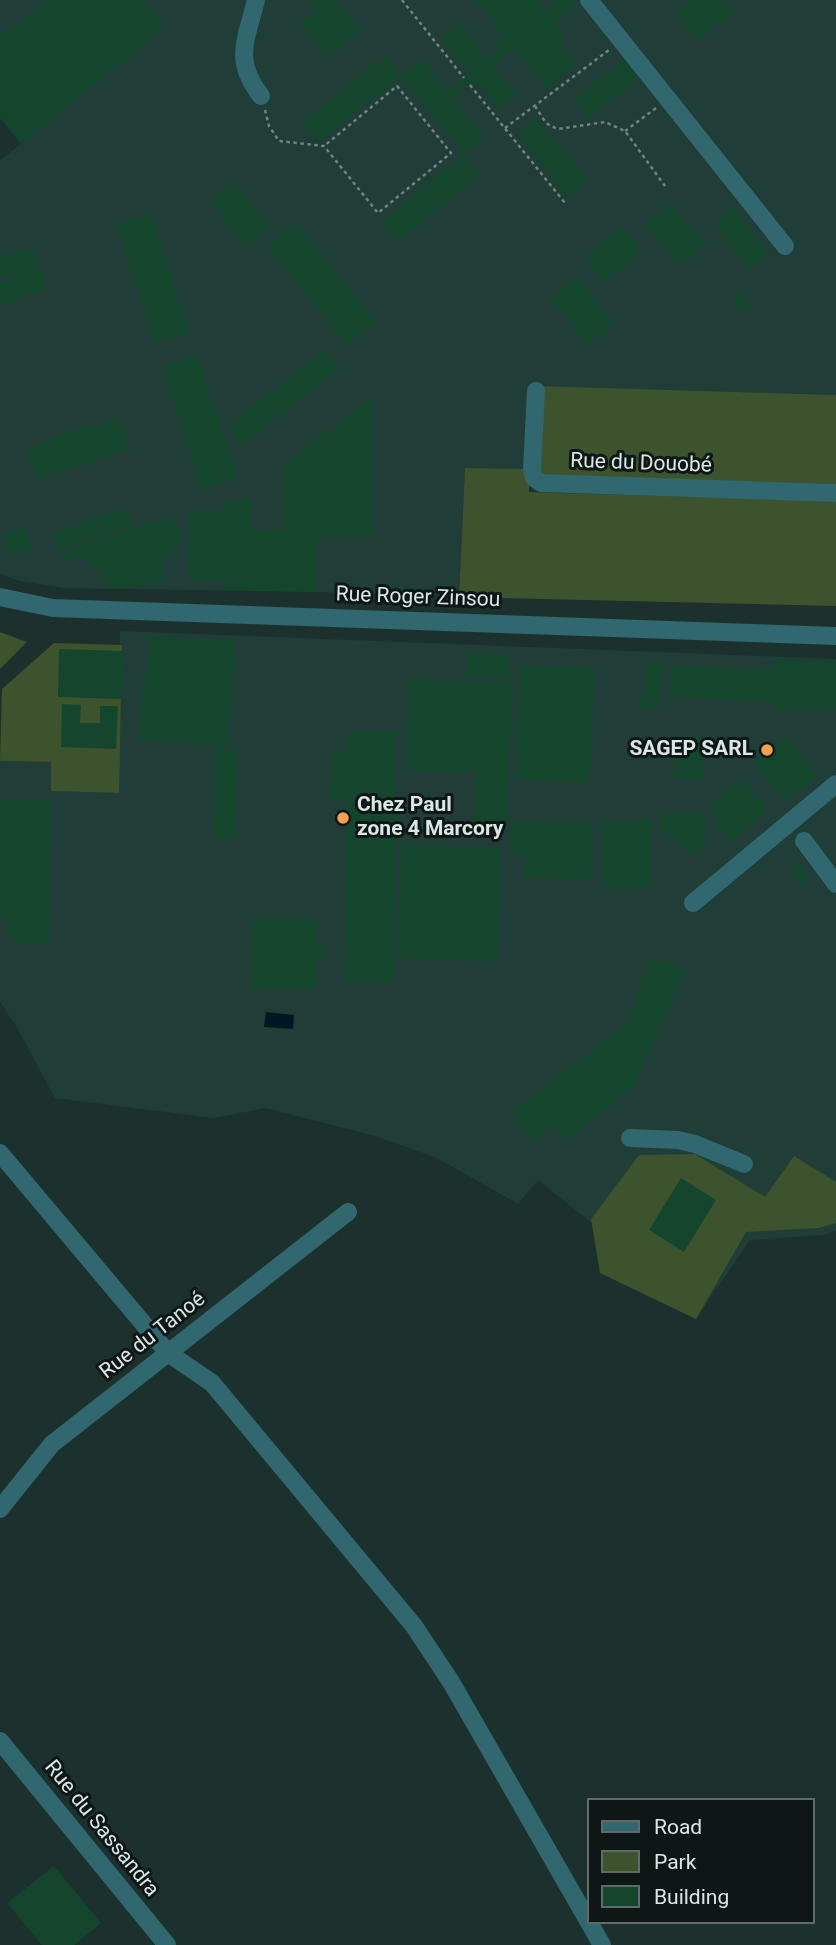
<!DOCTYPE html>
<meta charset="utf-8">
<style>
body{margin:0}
#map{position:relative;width:836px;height:1945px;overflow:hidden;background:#1c312d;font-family:Roboto,sans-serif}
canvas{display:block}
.legend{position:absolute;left:587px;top:1798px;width:228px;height:126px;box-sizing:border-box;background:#0e1715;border:2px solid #606a68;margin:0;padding:9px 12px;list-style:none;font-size:21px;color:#dae7e4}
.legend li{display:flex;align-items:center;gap:14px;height:35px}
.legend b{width:35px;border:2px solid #606a68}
</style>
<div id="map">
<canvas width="836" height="1945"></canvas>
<ul class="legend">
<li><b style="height:9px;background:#31676e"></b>Road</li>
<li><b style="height:19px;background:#3c532e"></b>Park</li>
<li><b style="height:19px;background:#14462e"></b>Building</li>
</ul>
</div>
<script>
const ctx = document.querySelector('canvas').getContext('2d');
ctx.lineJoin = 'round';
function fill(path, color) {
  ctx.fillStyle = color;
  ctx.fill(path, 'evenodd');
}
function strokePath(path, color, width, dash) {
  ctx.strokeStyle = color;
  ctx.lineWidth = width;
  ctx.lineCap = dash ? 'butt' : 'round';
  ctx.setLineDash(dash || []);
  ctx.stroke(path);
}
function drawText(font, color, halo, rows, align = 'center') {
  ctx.font = font + ' Roboto,sans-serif';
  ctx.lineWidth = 6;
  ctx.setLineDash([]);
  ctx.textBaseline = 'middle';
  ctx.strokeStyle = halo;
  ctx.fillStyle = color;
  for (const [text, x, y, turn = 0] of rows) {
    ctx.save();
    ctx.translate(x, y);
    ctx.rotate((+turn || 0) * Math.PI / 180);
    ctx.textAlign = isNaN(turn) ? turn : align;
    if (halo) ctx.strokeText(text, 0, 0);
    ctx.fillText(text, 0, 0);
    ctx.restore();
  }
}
const built = new Path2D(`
 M0 0H836V395L540 386 530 469 465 468 459 597 318 592 63 588 19 581 0 574V160L21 144 0 118Z
 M120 631 836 659V1231L823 1235 750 1240 696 1319 600 1273 593 1224 538 1180 518 1204 437 1158 375 1136 266 1108 213 1118 55 1098 16 1026 0 1002V761L51 762V791L118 793Z`);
const green = new Path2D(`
 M540 386 836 395V484L538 475Z
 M465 468 530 469 529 492 836 501V606L459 597Z
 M0 632 27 642 0 669Z
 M54 643 122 645 119 793 51 791V762L0 761 2 689Z
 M695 1154 765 1197 794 1156 836 1182V1223L819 1228 746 1232 696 1319 600 1273 591 1219 639 1155Z`);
const water = new Path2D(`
 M266 1012 294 1015 293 1029 264 1027Z`);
const building = new Path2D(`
 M46 0H144L165 27 21 144 0 118V37Z
 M309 0H337L361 32 327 57 301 22 316 10Z
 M474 0H537L545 10 557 0H570L574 6 555 22 567 38 560 44 577 64 547 89 515 49 493 66 517 94 498 110 475 81 453 98 485 138 464 154 401 76 422 59 447 91 469 74 440 39 459 23 488 59 498 50 492 42 502 34Z
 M691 0H725L734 14 695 40 675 11Z
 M385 56 401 76 318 143 302 123Z
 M626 57 641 75 589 119 574 101Z
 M535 117 588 181 568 198 516 133Z
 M464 154 480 174 398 242 381 223Z
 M234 182 270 228 246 247 210 201Z
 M670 203 706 245 680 266 645 225Z
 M733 207 769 254 748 269 713 223Z
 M151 213 190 332 155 343 116 224Z
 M296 222 376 322 346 345 267 245Z
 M621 227 641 251 604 282 584 257Z
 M33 247 47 289 1 304 0 283 12 279 11 274 0 277V258Z
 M577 277 614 323 588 345 550 299Z
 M738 290 752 307 731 312Z
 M326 349 340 368 243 444 228 426Z
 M197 355 238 477 202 489 162 367Z
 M372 397 373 538 318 536V592L223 590 225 579 188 580 189 510 224 511V501L251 499 250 530H282L283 466Z
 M119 419 129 449 37 479 27 449 53 440 52 437 93 423 94 427Z
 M126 508 133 526 58 550 52 533Z
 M174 516 183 544 172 547 174 553 163 557V583L109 589 103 576 84 556 63 563 60 552Z
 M27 528 32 549 9 555 4 533Z
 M149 636 235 641 229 746 139 741 143 675 147 676Z
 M59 649 122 651 121 699 58 697Z
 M468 652 511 655 510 681 466 678Z
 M776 659 836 661V712L774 710V701L670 697 671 666 776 670Z
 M646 661 663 662 659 708 636 706 637 696 643 697Z
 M520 665 595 668 590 782 516 779Z
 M409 679 513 683 507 832 473 830 476 772 406 770Z
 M62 704 81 705 80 723H100V706H118L116 749 61 747Z
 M347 731H396L394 982H345L346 798H330V751H346Z
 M675 736 704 737 703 779 674 778Z
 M785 736 818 776 786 802 753 761Z
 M216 748 239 749 236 840 213 839Z
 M741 779 768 810 732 841 713 820 716 817 708 808Z
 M0 800 51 801 49 944H16V938H8L9 917H0Z
 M661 813 706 814 705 846H700L699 853H685L686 846 680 845V841L669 840V835H661Z
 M650 820 651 889H603L602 821Z
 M511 821 593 824 591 879 524 877 525 856 510 855Z
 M401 844 502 849 498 962 397 957Z
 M799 862 811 878 802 885 789 870Z
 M251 919 317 920V947H327V961H317V988H251Z
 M652 956 686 970 634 1086 568 1140 555 1125 532 1142 512 1112 627 1023Z
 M681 1178 716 1200 684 1252 649 1230Z
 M54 1866 101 1923 74 1945H42L7 1903Z`);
const path = new Path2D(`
 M402 0 464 78
 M470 85 565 203
 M535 106 546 123 557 129 605 122 625 131 665 186
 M265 110 269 126 279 141 324 146 378 213 451 153 397 86 324 146
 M505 128 609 50
 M625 131 656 108`);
const minor = new Path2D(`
 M256 0C246 41 233 60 261 96
 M589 0 785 246
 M536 391 532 469 534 478 541 483 836 493
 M0 597 53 608 836 636
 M804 841 836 884
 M693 903 836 784
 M630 1138 678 1140 695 1144 744 1164
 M0 1153 168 1353 212 1383 414 1626 451 1682 602 1945
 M0 1509 52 1444 348 1212
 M0 1741 167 1945`);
const markers = [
 [767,750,7,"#f8a04b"],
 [343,818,7,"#f8a04b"]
];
const streetNames = [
 ["Rue du Douobé",641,464,2],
 ["Rue Roger Zinsou",418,598,2],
 ["Rue du Tanoé",153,1336,-38],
 ["Rue du Sassandra",101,1829,51]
];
const poiNames = [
 ["SAGEP SARL",753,750],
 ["Chez Paul",357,806,"left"],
 ["zone 4 Marcory",357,830,"left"]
];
fill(built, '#203d38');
fill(green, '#3c532e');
fill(water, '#001723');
fill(building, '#14462e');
strokePath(path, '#71837f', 2.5, [3.5, 3.5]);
strokePath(minor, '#31676e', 18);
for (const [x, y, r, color] of markers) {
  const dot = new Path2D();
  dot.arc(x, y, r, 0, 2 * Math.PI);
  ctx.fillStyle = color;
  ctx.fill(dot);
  strokePath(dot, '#0e1715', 2.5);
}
drawText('21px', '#dae7e4', '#0e1715', streetNames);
drawText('bold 21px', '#dae7e4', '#0e1715', poiNames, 'right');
</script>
